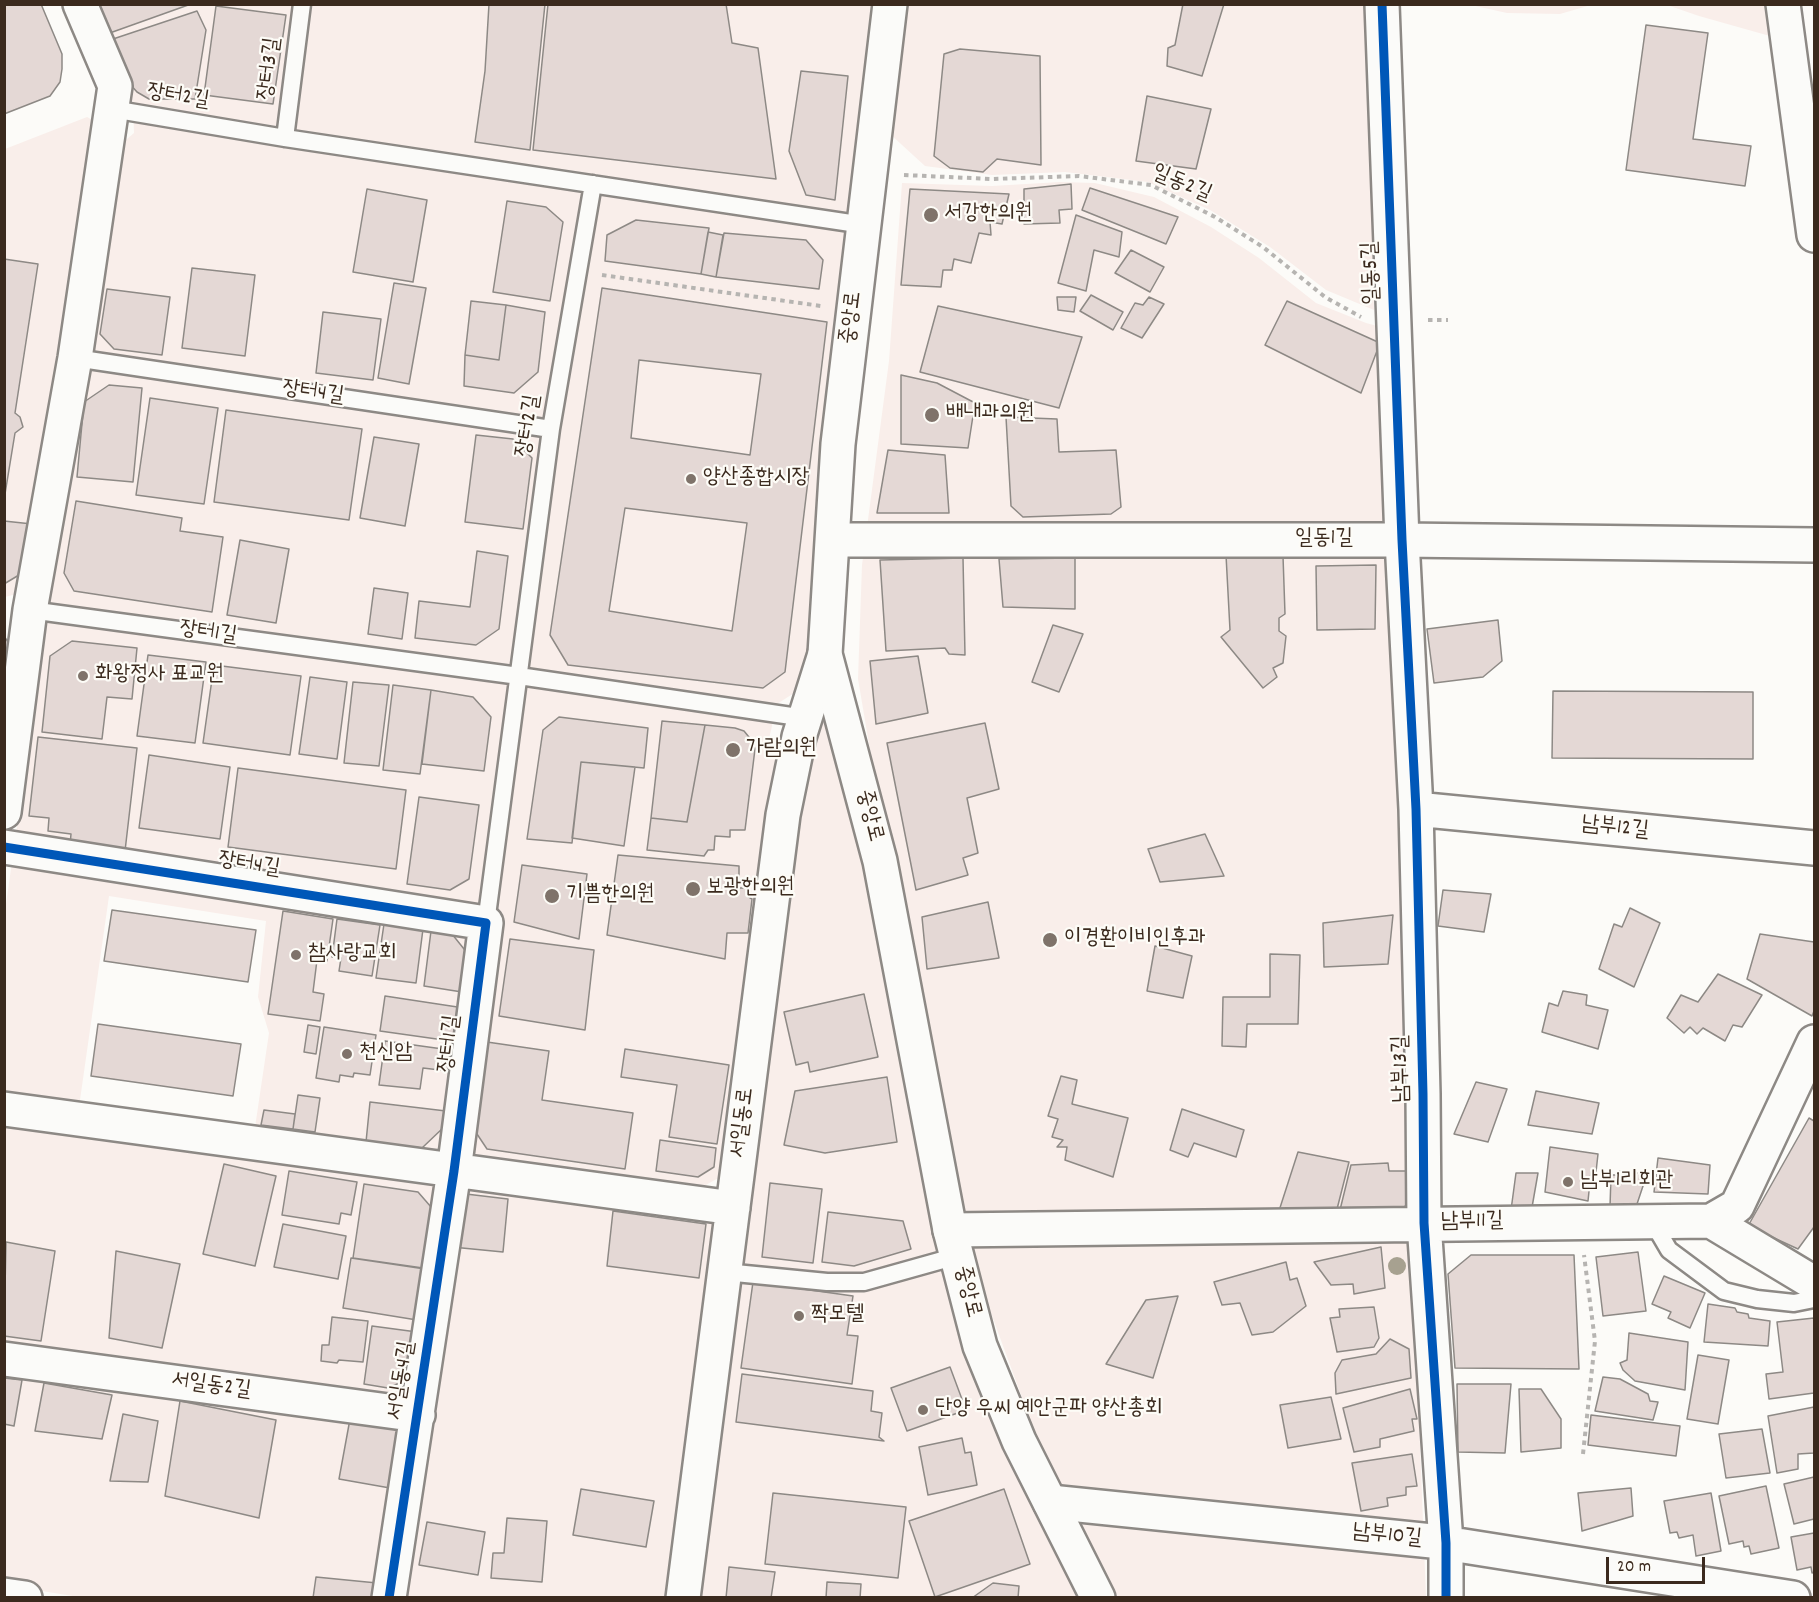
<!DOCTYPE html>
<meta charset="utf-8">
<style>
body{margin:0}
#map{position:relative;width:1819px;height:1602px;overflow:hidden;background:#fcfbf8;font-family:Dekko,sans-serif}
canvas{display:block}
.frame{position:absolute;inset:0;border:6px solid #3b2a1e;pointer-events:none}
.scale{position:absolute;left:1606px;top:1557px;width:99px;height:27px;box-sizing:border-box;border:3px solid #3b2a1e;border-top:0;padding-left:8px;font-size:18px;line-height:21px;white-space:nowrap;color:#3b2a1e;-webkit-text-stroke:4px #fdfcf7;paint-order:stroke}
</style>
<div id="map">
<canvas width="1819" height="1602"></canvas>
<div class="frame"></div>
<div class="scale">20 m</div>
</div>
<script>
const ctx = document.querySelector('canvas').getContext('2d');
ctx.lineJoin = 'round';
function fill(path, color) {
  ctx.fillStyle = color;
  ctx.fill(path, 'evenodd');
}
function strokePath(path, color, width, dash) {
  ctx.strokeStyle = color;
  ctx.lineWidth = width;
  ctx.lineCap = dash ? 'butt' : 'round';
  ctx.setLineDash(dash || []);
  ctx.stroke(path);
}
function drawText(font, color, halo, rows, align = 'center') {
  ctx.font = font + ' Dekko,"Poor Story",sans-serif';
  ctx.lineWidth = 4.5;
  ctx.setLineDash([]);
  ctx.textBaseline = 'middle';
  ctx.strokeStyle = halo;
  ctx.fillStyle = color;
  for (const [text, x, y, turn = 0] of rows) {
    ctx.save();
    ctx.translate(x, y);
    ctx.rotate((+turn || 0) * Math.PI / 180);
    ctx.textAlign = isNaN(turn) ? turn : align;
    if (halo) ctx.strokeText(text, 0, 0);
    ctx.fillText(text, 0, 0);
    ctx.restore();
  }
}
const built = new Path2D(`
 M86 5H874L817 520 808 643 802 688 777 704 769 739 783 769 731 1171 695 1191 254 1134 269 1033 258 997 266 921 109 896 79 1107 5 1100V911L113 151 134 133 133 103 122 88Z
 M906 5H1367L1374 310 1326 290 1270 247 1210 210 1148 182 1065 172 992 175 925 166 890 134Z
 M1471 5H1591L1560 14 1507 13Z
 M1667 5H1778L1784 40 1699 16Z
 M87 117 100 124 28 591 5 597V149Z
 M1060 182 1095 183 1154 197 1211 227 1259 258 1316 303 1366 323 1385 328 1415 1319 1426 1597H1118L1035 1433 984 1294 960 1202 878 797 858 679 862 565 889 361 902 183 992 186Z
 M825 682 942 1227 1089 1597 694 1598 803 743Z
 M4 1119 701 1211 720 1233 673 1597 85 1598 5 1585Z`);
const building = new Path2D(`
 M7 4H41L62 54V69L60 82 50 96 4 114V6Z
 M97 4H191L107 34Z
 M489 4H545L530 150 475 142 485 71Z
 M548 4H726L732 43 758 48 776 179 533 150Z
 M1183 4H1224L1202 76 1167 66 1168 48 1175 45Z
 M216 6 286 15 273 104 204 95Z
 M197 11 206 30 195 99H149L137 92 129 83 113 39Z
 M1646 25 1708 33 1693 139 1751 146 1745 186 1626 170Z
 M960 49 1040 56 1041 165 997 159 983 172 950 168 934 156 944 54Z
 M801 71 848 76 835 200 806 195 789 151Z
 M1147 96 1211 109 1196 169 1136 161Z
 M1071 184 1072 209 1059 210 1060 223 1024 224V189Z
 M1090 188 1178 217 1166 244 1082 210Z
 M367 189 427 200 413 282 353 272Z
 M910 189 1009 194 1002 224 990 222 991 235 979 233 971 263 954 259 952 270H943L941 287 901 285Z
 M507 201 546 207 563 222 550 301 493 292Z
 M1076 215 1122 232 1119 257 1094 250 1086 291 1058 283Z
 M636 220 709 228 701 274 605 261 607 235Z
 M708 232 723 235 716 277 701 274Z
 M724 233 806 240 823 260 819 289 716 277Z
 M1131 250 1164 267 1150 292 1115 273Z
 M4 259 38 264 15 413 20 417 23 427 15 433 5 494Z
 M192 268 255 275 245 356 182 348Z
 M394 283 426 288 409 384 378 378Z
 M602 288 827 322 785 672 763 688 568 665 550 635Z
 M107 289 170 297 162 355 114 349 100 334Z
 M1091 295 1123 312 1113 330 1080 311Z
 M1057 297H1076L1074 312 1058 310Z
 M1149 297 1164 304 1142 338 1121 328 1135 303 1143 305Z
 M471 301 506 305 499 360 465 355Z
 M1287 301 1380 343 1361 393 1265 345Z
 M506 305 545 312 538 372 514 393 464 386 465 355 499 360Z
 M938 306 1082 337 1059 408 920 372Z
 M323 312 381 319 373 380 316 373Z
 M639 360 761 374 750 455 631 438Z
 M901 375 937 383 975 403 968 448 901 444Z
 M109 385 142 388 133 482 77 477 84 402Z
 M150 398 218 408 204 504 136 495Z
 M226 410 362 429 349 520 214 502Z
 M1006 417 1057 419 1059 452 1116 450 1121 507 1111 514 1023 517 1011 506Z
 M476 435 513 439 532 458 523 529 465 522Z
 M374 437 419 444 405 526 360 518Z
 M888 450 945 455 949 513H877Z
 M76 501 182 518 180 531 223 537 212 612 74 591 64 573Z
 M625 508 747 523 732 631 609 611Z
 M4 521 32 524 24 572 4 584Z
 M240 540 289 549 276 623 227 615Z
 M477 551 508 556 499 629 476 645 415 638 419 601 470 607Z
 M1226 555 1283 556 1285 614 1279 618V631L1286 636 1283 663 1273 668 1277 677 1263 688 1221 637 1230 630Z
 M963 558 965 655 949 654 945 648 886 651 880 560Z
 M1075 558V609L1003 607 999 559Z
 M1376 565 1375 629 1317 630 1316 566Z
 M374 588 408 593 402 639 368 634Z
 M1498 620 1502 661 1483 677 1434 683 1427 629Z
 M1053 625 1083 634 1059 692 1032 682Z
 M4 636 10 645 4 691Z
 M72 641 137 648 132 699 107 697 102 739 42 732 50 656Z
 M148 655 206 662 195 743 137 736Z
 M918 656 928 713 876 724 870 661Z
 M214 665 301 676 290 755 203 743Z
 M310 677 347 682 337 759 299 754Z
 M353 682 389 685 379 766 344 763Z
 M393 685 431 690 420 774 383 770Z
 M431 690 473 697 491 717 484 771 422 764Z
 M1553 691 1753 692V759L1552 758Z
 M559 717 648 728 644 768 581 762 572 843 527 839 543 730Z
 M662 721 705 725 687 822 651 818Z
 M985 723 999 789 967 798 978 853 963 858 968 875 916 890 887 743Z
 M705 725 735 728 744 731 753 742 755 749 745 830H730V837L715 836 714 850H708L704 856 647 850 651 818 687 822Z
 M38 737 137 748 125 851 70 845 71 834 48 831 49 818 29 816Z
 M149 755 230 767 220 839 139 828Z
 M581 762 635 767 624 846 572 838Z
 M238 768 406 790 396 869 228 847Z
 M419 797 479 805 469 879 450 890 407 884Z
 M1205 834 1224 876 1160 882 1148 849Z
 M618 855 739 866V888H747V896L752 899 748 933H727L725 959 607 935Z
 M522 865 587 874 579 939 514 922Z
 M1443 890 1491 894 1484 932 1438 926Z
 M988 902 999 958 927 969 922 917Z
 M1630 908 1660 923 1634 987 1599 969 1614 924 1622 927Z
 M112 910 256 930 248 982 104 961Z
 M283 911 333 919 327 961 317 960 313 992 324 994 320 1021 268 1014Z
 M1393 915 1388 964 1324 967 1323 923Z
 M337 919 380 925 372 976 339 971 341 958 332 957Z
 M384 924 423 929 416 983 376 978Z
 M431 931 452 934 468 954 462 992 424 986Z
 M1760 934 1814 942V1011L1812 1016 1747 979Z
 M510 939 594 950 585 1030 499 1016Z
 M1155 946 1192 956 1183 998 1147 991Z
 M1270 954 1300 955 1298 1024H1247L1246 1047 1222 1046 1223 997H1270Z
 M1718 974 1762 995 1742 1027 1733 1025 1725 1041 1703 1028 1697 1034 1690 1027 1684 1033 1667 1018 1681 995 1698 1002Z
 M1563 991 1587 995 1586 1005 1608 1010 1598 1049 1542 1032 1549 1003 1558 1006Z
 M864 994 878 1057 810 1072 808 1062 796 1065 784 1012Z
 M385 996 464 1008 458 1042 380 1031Z
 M98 1024 241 1044 233 1096 91 1076Z
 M308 1025 320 1027 316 1054 304 1052Z
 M324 1027 376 1035 370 1075 354 1073 353 1077 340 1075 339 1082 316 1078Z
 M385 1041 450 1050 448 1071 423 1068 420 1089 379 1085Z
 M487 1042 549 1051 542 1100 633 1113 625 1169 487 1149 475 1131Z
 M625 1049 729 1065 717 1144 669 1137 677 1085 621 1077Z
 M1061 1076 1077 1080 1072 1104 1128 1118 1113 1177 1065 1160 1067 1147H1057L1063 1140 1052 1137 1058 1119 1048 1116Z
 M887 1077 897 1142 825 1153 784 1145 795 1091Z
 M1476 1082 1507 1089 1488 1142 1454 1134Z
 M1536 1091 1599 1103 1592 1134 1528 1125Z
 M298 1095 320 1098 315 1132 293 1129Z
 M370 1102 446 1111 444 1127 422 1148 366 1142Z
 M1182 1109 1244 1130 1236 1157 1194 1143 1188 1157 1170 1150Z
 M264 1110 295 1114 293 1129 261 1125Z
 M1809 1118 1814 1121V1227L1798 1249 1748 1226Z
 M660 1140 716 1148 714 1167 698 1177 656 1171Z
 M1550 1147 1598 1154 1596 1172H1591L1588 1201 1545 1192Z
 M1298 1152 1349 1162 1336 1213 1277 1217Z
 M1658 1158 1710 1165 1708 1194 1654 1192Z
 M1388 1163 1389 1171H1407L1408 1204 1392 1215 1339 1214 1351 1165Z
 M224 1164 276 1176 255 1266 203 1254Z
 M289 1171 357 1182 351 1215 341 1213 339 1224 282 1215Z
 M1619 1171 1647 1174 1636 1207H1610L1611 1175H1618Z
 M1516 1173H1538L1531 1213 1511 1210Z
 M770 1183 822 1189 813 1263 762 1257Z
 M364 1184 418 1192 438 1215 430 1269 353 1258Z
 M466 1194 508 1199 503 1252 452 1247Z
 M613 1211 706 1224 699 1278 607 1266Z
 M828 1212 903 1221 911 1249 854 1266 822 1262Z
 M283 1224 346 1236 338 1279 274 1267Z
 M6 1242 55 1251 41 1341 4 1336Z
 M1381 1247 1385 1288 1354 1294 1353 1284 1331 1285 1314 1262Z
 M116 1251 180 1264 162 1348 109 1338Z
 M1638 1252 1646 1311 1603 1316 1596 1257Z
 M1471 1255H1574L1579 1369 1455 1368 1448 1274Z
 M351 1258 425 1269 417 1320 343 1308Z
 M1286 1262 1290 1280 1297 1278 1306 1306 1273 1332 1252 1335 1240 1303 1222 1305 1214 1282Z
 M1664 1276 1705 1293 1690 1328 1668 1318 1671 1312 1652 1304Z
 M753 1282 853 1296 847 1335 858 1336 852 1384 741 1368Z
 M1178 1296 1153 1378 1106 1364 1146 1300Z
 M1708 1304 1735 1308 1737 1312 1748 1314 1749 1318 1770 1321 1768 1346 1704 1342Z
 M1374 1307 1379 1338 1374 1347 1337 1352 1330 1318 1340 1317 1339 1309Z
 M332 1317 368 1321 363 1362 339 1360 337 1363 321 1361 322 1345H329Z
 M1814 1318V1393L1769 1399 1766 1374 1783 1372 1777 1322Z
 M372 1326 417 1332 411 1378 388 1388 364 1384Z
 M1629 1333 1688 1342 1685 1390 1635 1381 1623 1370 1620 1363 1627 1360Z
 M1390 1339 1409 1349 1411 1378 1336 1394 1335 1373 1342 1360 1376 1354Z
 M1698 1355 1729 1360 1718 1424 1687 1419Z
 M950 1367 966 1410 907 1431 891 1388Z
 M742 1374 873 1391 871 1411 882 1413 879 1437 884 1441 736 1422Z
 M1603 1377 1620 1379 1648 1394 1650 1401 1658 1402 1653 1420 1595 1411Z
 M4 1378 22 1380 14 1426 4 1424Z
 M44 1383 112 1395 102 1439 35 1431Z
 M1457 1384H1511L1505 1453 1458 1452Z
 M1410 1389 1417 1419H1412L1414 1431 1380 1439V1447L1354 1452 1343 1408Z
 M1519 1389H1541L1561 1419V1448L1521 1452Z
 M1331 1397 1341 1439 1288 1448 1280 1405Z
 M180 1401 276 1420 259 1518 165 1496Z
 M1814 1407V1453L1798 1454V1469L1777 1473 1768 1416Z
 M123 1414 158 1421 148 1482 110 1481Z
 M1591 1415 1680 1426 1676 1456 1588 1445Z
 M350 1419 401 1431 390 1488 339 1479Z
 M1762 1429 1770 1473 1726 1478 1719 1434Z
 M962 1438 965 1453 971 1452 977 1485 928 1495 919 1447Z
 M1412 1454 1417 1486 1406 1487V1495L1387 1498 1388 1506 1361 1511 1352 1463Z
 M1814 1477V1519L1794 1524 1784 1484Z
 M1766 1486 1779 1548 1751 1554 1749 1546 1744 1547 1743 1541 1729 1544 1719 1496Z
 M1631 1488 1633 1516 1582 1531 1578 1493Z
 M581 1489 654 1501 646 1547 573 1535Z
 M1004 1489 1030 1564 935 1597 909 1521Z
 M773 1493 906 1507 898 1578 765 1564Z
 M1711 1493 1721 1551 1696 1556 1693 1535 1679 1538 1677 1532 1670 1533 1664 1501Z
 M507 1518 547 1521 542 1582 491 1578 493 1553H504Z
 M427 1522 485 1532 478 1575 419 1565Z
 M1814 1533V1572L1812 1573 1811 1567 1797 1570 1791 1537Z
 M729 1567 775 1572 771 1598H726Z
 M316 1577 377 1583 375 1598H313Z
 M827 1582 861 1584 860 1598H826Z
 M993 1583 1019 1586 1018 1598H972Z`);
const path = new Path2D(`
 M904 175 992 179 1079 176 1151 185 1215 217 1263 247 1325 297 1361 317
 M602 275 821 306
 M1428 320H1448
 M1583 1454 1595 1341 1584 1255`);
const service = new Path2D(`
 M112 109 285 138 864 225
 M285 138 302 4
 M75 358 551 429
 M30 610 519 676 805 718
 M486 923 551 429 593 184
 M1652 1221 1669 1250 1724 1291 1757 1299 1794 1303 1814 1299
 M725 1272 827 1282H864L957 1256`);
const minor = new Path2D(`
 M1382 4 1402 540 1416 809 1423 1094 1424 1223 1446 1543V1598
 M1783 4 1814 235
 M833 540H1402L1814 545
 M1416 809 1814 848
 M4 812 30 610 75 358 115 86 80 4
 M4 847 486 923 454 1171 389 1598
 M4 1109 733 1208
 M1711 1221 1814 1283
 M950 1230 1711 1221 1737 1206 1814 1042
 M4 1359 418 1415
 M1050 1502 1432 1541 1793 1598
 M4 1595 25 1598
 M683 1598 783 815 799 737 825 654`);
const secondary = new Path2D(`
 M890 4 838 444 825 654 880 861 950 1230 980 1346 1019 1441 1098 1598`);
const cycleway = new Path2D(`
 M1382 4 1402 540 1416 809 1423 1094 1424 1223 1446 1543V1598
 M4 847 486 923 454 1171 389 1598`);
const trees = [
 [1397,1266]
];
const markers = [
 [931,215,8,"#7f736a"],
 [932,415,8,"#7f736a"],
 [691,479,6,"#7f736a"],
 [83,676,6,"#7f736a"],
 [733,750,8,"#7f736a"],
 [693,889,8,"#7f736a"],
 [552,896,8,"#7f736a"],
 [1050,940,8,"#7f736a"],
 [296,955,6,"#7f736a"],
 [347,1054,6,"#7f736a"],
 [1568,1182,6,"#7f736a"],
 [799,1316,6,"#7f736a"],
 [923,1410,6,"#7f736a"]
];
const streetNames = [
 ["장터3길",271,69,-83],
 ["장터2길",178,98,9],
 ["일동2길",1181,185,23],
 ["일동5길",1373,273,-92],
 ["중앙로",853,318,-83],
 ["장터4길",313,394,8],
 ["장터2길",530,426,-81],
 ["일동1길",1324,540],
 ["장터1길",208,634,8],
 ["중앙로",868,816,76],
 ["남부12길",1615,829,6],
 ["장터4길",249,866,9],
 ["장터1길",451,1044,-83],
 ["남부13길",1403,1069,-91],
 ["서일동로",744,1123,-83],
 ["남부11길",1472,1223,-1],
 ["중앙로",966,1292,76],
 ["서일동4길",403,1381,-81],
 ["서일동2길",211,1387,8],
 ["남부10길",1387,1537,6]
];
const poiNames = [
 ["서강한의원",944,215],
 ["배내과의원",946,415],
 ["양산종합시장",703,479],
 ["화왕정사 표교원",95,676],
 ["가람의원",746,750],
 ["보광한의원",706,889],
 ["기쁨한의원",566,896],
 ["이경환이비인후과",1064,940],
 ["참사랑교회",308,955],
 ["천신암",359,1054],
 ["남부1리회관",1580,1182],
 ["짝모텔",811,1316],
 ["단양 우씨 예안군파 양산총회",935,1410]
];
fill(built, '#f9eeea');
fill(building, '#e4d8d5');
strokePath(building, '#8d8985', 1.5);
strokePath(service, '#8d8985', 21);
strokePath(minor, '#8d8985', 38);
strokePath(secondary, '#8d8985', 38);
strokePath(path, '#b6b4b1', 4, [4.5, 4.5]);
strokePath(service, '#fbfbf9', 16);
strokePath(minor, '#fbfbf9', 33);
strokePath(secondary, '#fbfbf9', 33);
strokePath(cycleway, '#0057b8', 9);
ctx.fillStyle = '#a7a190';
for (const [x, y] of trees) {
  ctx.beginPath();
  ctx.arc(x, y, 9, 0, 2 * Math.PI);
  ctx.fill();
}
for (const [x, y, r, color] of markers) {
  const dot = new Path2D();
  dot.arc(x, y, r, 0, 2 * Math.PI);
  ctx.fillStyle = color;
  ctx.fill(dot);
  strokePath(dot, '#fdfcf7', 2);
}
drawText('22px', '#3b2a1e', '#fdfcf7', streetNames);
drawText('22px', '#3b2a1e', '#fdfcf7', poiNames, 'left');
</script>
